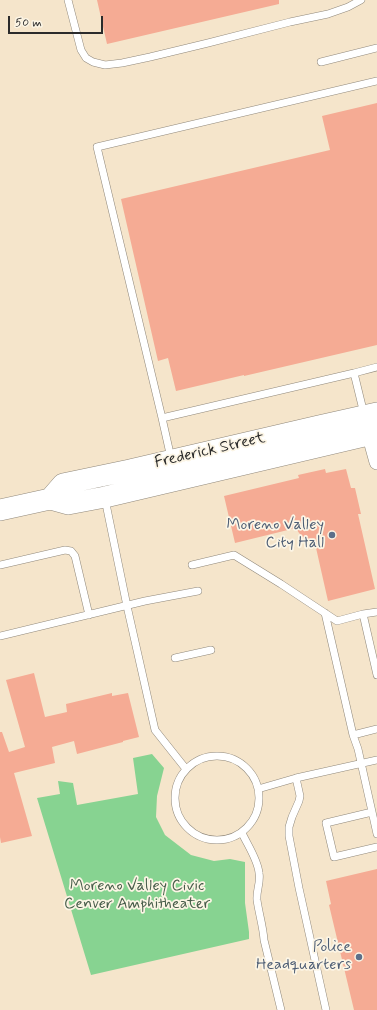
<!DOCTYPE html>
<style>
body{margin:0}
#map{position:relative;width:377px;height:1010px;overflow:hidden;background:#f5e5cb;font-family:Mynerve,sans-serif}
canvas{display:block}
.scale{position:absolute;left:8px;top:16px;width:95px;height:18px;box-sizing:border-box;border:2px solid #2b2b2b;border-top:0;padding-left:5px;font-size:12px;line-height:14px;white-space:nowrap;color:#2b2b2b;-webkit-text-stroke:3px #fcf5e5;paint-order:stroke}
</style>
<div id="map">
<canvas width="377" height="1010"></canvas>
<div class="scale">50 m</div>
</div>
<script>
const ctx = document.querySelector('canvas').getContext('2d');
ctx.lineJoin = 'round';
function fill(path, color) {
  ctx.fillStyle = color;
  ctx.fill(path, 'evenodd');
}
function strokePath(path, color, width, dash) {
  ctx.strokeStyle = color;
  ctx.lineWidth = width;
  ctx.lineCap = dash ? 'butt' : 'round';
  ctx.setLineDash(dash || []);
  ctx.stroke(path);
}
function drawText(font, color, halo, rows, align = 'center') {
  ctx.font = font + ' Mynerve,sans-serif';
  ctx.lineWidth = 3.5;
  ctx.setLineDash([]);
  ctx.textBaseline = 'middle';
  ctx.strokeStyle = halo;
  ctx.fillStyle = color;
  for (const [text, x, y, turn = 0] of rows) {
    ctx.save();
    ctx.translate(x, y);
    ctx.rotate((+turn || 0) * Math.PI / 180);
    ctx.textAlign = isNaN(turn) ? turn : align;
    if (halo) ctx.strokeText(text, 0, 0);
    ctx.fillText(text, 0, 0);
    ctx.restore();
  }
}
const green = new Path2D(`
 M152 754 164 768 157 796 156 817 165 835 191 855 214 861 230 859 245 862V903L249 932V939L91 975 37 798 60 794 58 781 73 783 77 805 138 794 133 758Z`);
const building = new Path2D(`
 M97 0H279V4L107 44Z
 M377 103V345L244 376V375L176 391 168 358 158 361 121 199 330 150 322 116Z
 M325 469 326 473 346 469 351 488H355L361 514H358L375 589 328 601 314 539H306L303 537 299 533 296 528 235 543 224 496 299 478 298 475Z
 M34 673 45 717 67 712 66 704 112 693V696L128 693 139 737 123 741V742L77 754 74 741 52 747 55 763 14 773 32 836 1 843 0 837V732H2L9 752 25 747 6 680Z
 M377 869V1010H354L329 905 331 904 326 881Z`);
const lane = new Path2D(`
 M68 0 81 50 86 58 93 62 105 65 122 63 150 57 208 43 290 22 328 14 348 7 361 0
 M321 62 377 48
 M354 373 377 367
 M364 414 354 373 162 418 97 147 377 81
 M162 418 171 458
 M105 499 127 606 155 730 186 769
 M0 565 65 550 71 551 75 556 89 615
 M192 565 234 555 281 584 337 621 363 614 377 612
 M325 613 353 735
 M363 614 377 675
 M0 636 145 601 198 591
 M175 658 211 650
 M377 729 353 735 358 749 377 834
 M175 798a42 42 0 1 1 84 0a42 42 0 1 1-84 0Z
 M296 778 300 796 299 801 292 817 289 827V836L299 888 326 1010
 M258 789 296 778 377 760
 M372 812 326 823 334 857 377 847
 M242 833C247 844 258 860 259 873 261 882 256 891 257 900 259 914 263 926 264 940L281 1010`);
const street = new Path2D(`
 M367 426 377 462`);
const secondary = new Path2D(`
 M50 499 63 484 130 470 319 426 377 413
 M0 510 50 499 68 504 105 497 377 433`);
const markers = [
 [332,535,4,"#5c6f8a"],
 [359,957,4,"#5c6f8a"]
];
const streetNames = [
 ["Frederick Street",210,451,-13]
];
const serviceNames = [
 ["Moreno Valley",324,526],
 ["City Hall",324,544],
 ["Police",351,948],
 ["Headquarters",351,966]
];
const parkNames = [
 ["Moreno Valley Civic",137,887],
 ["Cenver Amphitheater",137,905]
];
fill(green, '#87d391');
fill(building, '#f5ab94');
strokePath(lane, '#90887b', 8);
strokePath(street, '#90887b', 16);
strokePath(secondary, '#90887b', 22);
strokePath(lane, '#fff', 7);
strokePath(street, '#fff', 15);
strokePath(secondary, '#fff', 21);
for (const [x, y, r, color] of markers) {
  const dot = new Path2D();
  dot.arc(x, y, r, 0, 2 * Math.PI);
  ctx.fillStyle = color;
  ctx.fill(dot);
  strokePath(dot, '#fcf5e5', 1.5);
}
drawText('16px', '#2b2b2b', '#fcf5e5', streetNames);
drawText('16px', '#4e5e75', '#fcf5e5', serviceNames, 'right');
drawText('16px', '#475d4a', '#fcf5e5', parkNames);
</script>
